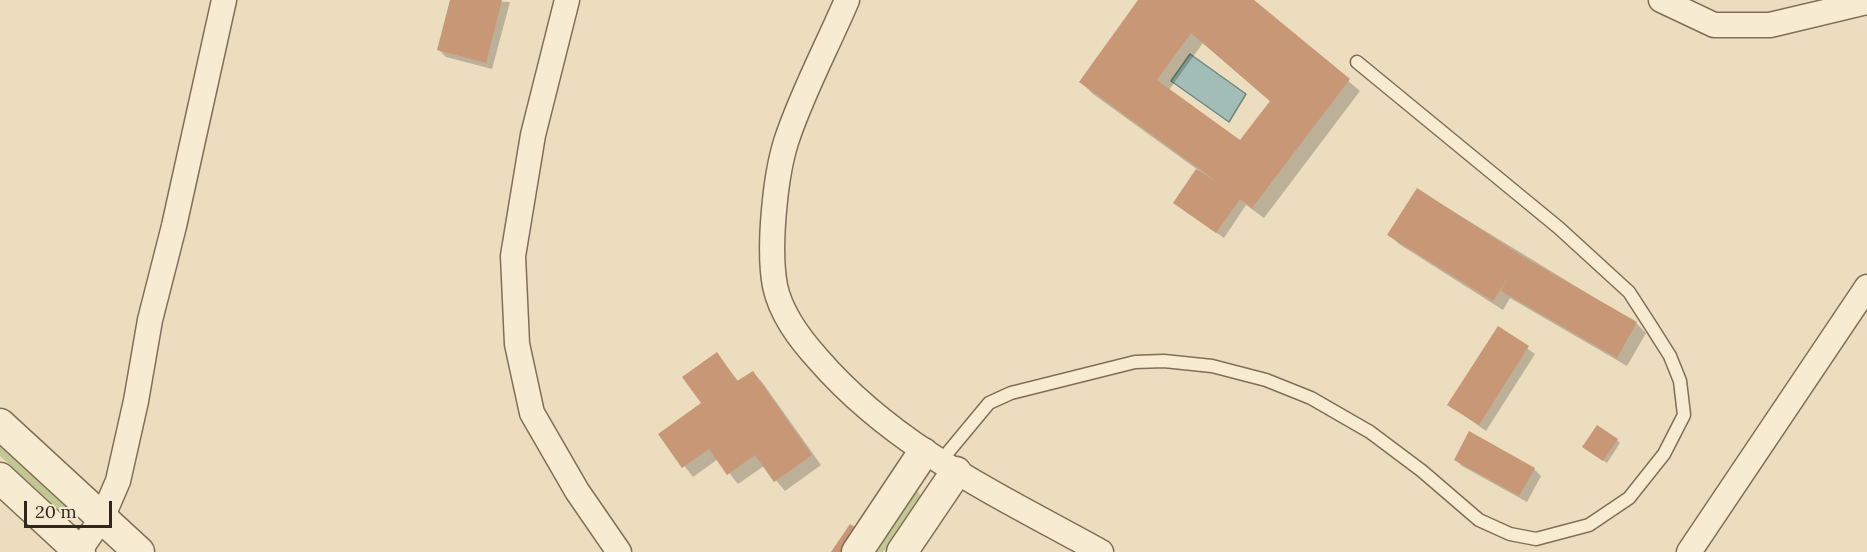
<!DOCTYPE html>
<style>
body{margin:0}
#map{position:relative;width:1867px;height:552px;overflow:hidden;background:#ebddbe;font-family:Lora,serif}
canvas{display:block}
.scale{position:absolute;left:24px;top:501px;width:88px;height:27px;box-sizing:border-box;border:3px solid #32271c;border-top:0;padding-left:8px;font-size:18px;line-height:21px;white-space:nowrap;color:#32271c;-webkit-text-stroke:4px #f3e8cd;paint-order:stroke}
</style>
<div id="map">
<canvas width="1867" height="552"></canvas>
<div class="scale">20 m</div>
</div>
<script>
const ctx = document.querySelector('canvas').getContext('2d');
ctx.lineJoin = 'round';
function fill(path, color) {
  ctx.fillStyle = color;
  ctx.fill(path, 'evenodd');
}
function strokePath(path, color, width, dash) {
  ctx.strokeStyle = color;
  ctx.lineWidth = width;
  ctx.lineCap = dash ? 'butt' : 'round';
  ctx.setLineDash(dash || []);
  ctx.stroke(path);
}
const green = new Path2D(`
 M0 445 75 514 73 520H70L0 456Z
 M917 490 921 497 883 552H871L912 491Z`);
const water = new Path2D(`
 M1190 54 1246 94 1229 122 1171 81Z`);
const shadow = new Path2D(`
 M452 0 510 2 492 69 446 57 439 50Z
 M1140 0H1253L1360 91 1264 218 1246 205 1224 238 1175 203 1198 170 1093 94 1081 82ZM1203 43 1271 102 1241 143 1169 90Z
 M1418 190 1636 323 1646 333 1627 366 1510 298 1503 310 1399 244 1389 235Z
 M1498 328 1535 354 1486 431 1449 405Z
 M717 354 739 382 753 373 762 382 821 465 785 491 764 466 738 484 718 459 693 477 660 435 703 404Z
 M1617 440 1620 443 1607 463 1587 450Z
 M1455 459 1534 469 1541 476 1527 502 1462 466Z`);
const building = new Path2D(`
 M450 0H502L486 63 437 50Z
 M1138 0H1254L1350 79 1252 208 1240 199 1216 233 1173 203 1196 169 1220 184 1079 82ZM1191 33 1270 101 1240 140 1157 80Z
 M1417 188 1522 256 1637 322 1617 358 1501 291 1507 279 1493 301 1387 235Z
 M1498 326 1529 346 1479 425 1447 405Z
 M717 352 737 381 753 371 812 455 774 482 755 455 727 475 709 449 682 468 658 434 701 403 682 377Z
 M1597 425 1618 439 1603 461 1582 447Z
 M1469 431 1535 468 1519 496 1454 460Z
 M850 524 863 533 850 552H831Z`);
const service = new Path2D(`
 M940 462 989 403 1011 393 1135 362 1164 361 1212 366 1266 380 1311 398 1370 432 1422 471 1479 520 1510 534 1536 539 1589 525 1629 498 1664 454 1684 415 1680 381 1670 356 1651 326 1629 292 1559 228 1357 62`);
const minor = new Path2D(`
 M567 0 533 135 513 256 517 344 532 413 577 491 619 552
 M847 0C828 45 801 95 786 142 775 177 768 249 775 286 781 314 799 338 818 359 895 448 1000 496 1101 552
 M1661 0 1714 25H1770L1867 2
 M79 551 102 518 118 481 136 401 150 320 174 226 224 0
 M1689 552 1867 287`);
const tertiary = new Path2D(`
 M0 424 139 552
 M0 478 80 552
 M857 552 923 453
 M902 552 956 472`);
fill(green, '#c2c893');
fill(water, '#a1bdb5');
strokePath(water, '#6a8a81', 1.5);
fill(shadow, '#0003');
fill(building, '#c89776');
strokePath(service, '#826e58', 15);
strokePath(minor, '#826e58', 27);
strokePath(tertiary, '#826e58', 33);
strokePath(service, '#f7ebd1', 12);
strokePath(minor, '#f7ebd1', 24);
strokePath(tertiary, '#f7ebd1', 30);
</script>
